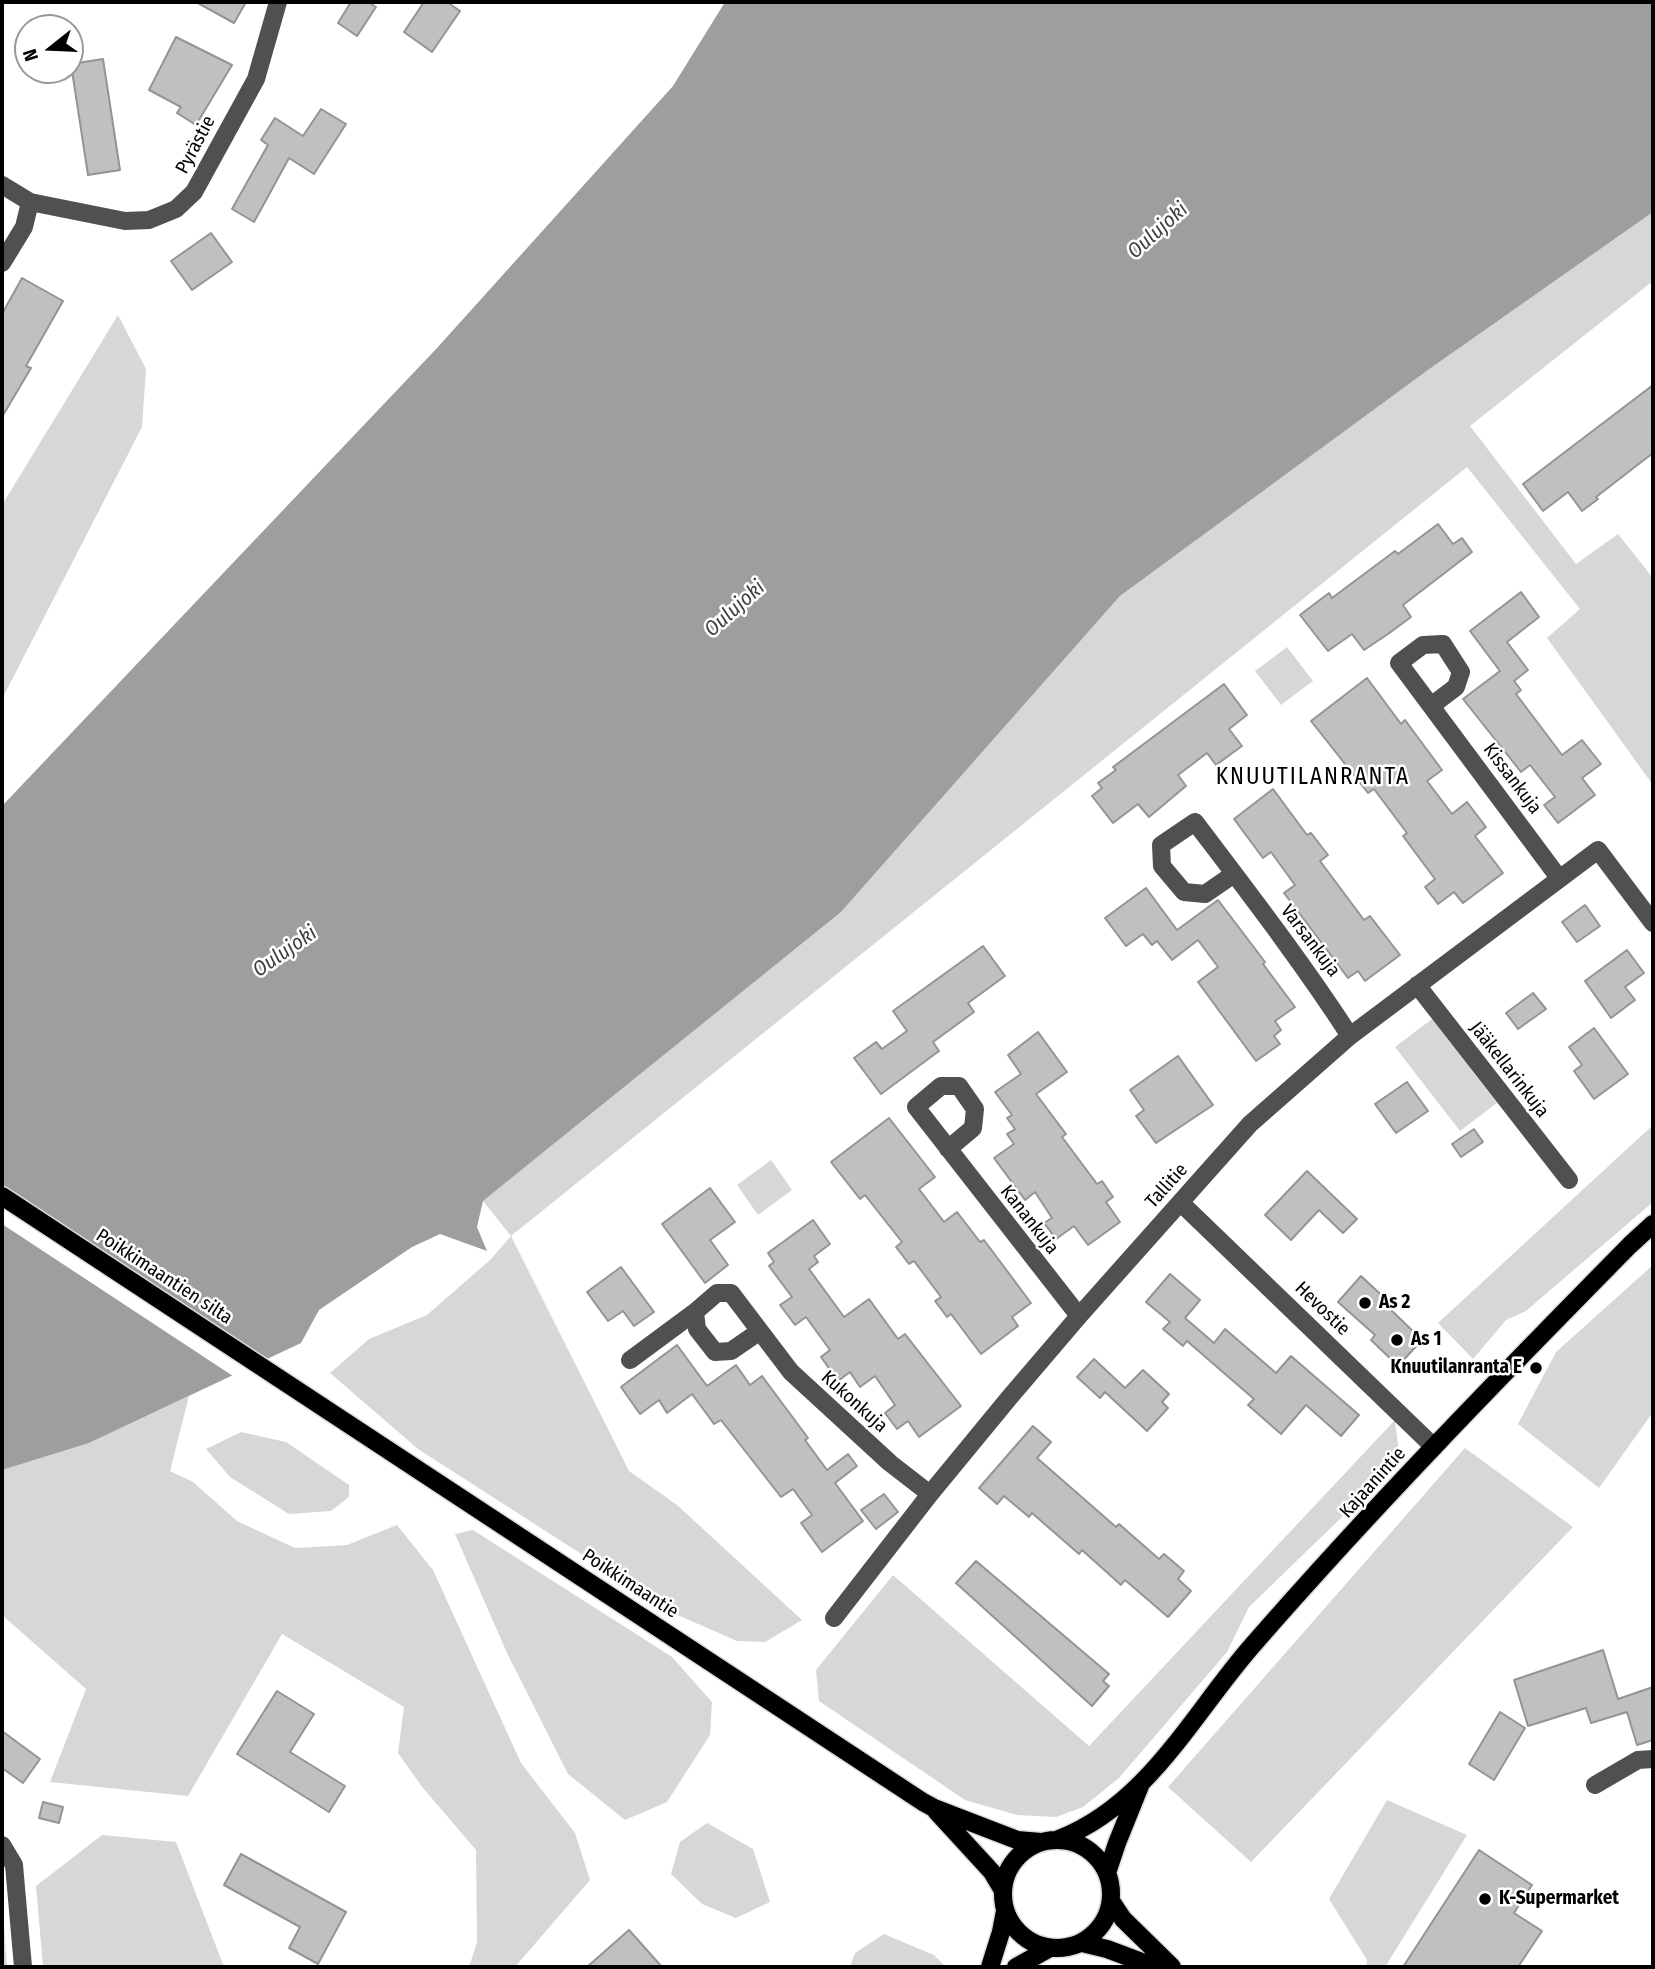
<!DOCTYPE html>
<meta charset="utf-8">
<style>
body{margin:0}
#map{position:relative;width:1655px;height:1969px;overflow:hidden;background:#fff;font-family:"Fira Sans Condensed",sans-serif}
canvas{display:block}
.frame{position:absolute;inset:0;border:4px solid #000;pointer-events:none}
.north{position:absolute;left:14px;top:14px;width:70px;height:70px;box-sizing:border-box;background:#fff;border:2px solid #999;border-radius:50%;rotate:252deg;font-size:19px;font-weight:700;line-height:28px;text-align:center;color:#000}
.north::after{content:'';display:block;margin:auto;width:24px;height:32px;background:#000;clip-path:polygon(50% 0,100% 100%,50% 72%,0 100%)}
</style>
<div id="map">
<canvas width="1655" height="1969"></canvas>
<div class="frame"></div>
<div class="north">N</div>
</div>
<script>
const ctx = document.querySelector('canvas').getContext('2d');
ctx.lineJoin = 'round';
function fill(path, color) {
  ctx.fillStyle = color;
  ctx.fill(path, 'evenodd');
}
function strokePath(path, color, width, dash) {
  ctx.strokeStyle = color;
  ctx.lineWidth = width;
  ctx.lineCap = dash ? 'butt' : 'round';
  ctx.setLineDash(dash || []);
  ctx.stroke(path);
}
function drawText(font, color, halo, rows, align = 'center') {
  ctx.font = font + ' "Fira Sans Condensed",sans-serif';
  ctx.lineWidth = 5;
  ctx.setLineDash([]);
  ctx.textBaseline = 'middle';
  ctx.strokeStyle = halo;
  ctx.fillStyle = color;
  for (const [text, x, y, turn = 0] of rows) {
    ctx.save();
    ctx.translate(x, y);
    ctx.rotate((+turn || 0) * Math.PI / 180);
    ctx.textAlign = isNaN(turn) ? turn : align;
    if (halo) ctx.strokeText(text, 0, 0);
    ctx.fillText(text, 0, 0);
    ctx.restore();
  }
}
const green = new Path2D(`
 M1653 212V281L1470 426 1576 564 1618 534 1653 578V785L1547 638 1580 609 1467 467 511 1236 629 1471 677 1505 802 1620 765 1642 737 1641 673 1613 418 1449 330 1373 369 1339 427 1315 490 1260 511 1236 483 1201 841 912 1120 596 1428 370Z
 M118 315 146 369 142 427 2 699V505Z
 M1287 647 1313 681 1281 705 1255 671Z
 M1432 1019 1497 1103 1460 1131 1395 1047Z
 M1653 1125V1202L1526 1311 1506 1320 1473 1359 1438 1323Z
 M771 1160 792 1190 758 1215 737 1185Z
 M1653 1265V1412L1599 1488 1518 1424 1556 1352Z
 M189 1396 170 1471 193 1482 237 1521 295 1548 347 1545 397 1525 433 1570 521 1763 575 1833 590 1880 515 1967H469L477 1942 476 1850 423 1788 398 1753 404 1707 282 1634 188 1796 50 1782 86 1689 2 1615V1470L89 1443Z
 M1395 1420 1398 1446 1372 1488 1249 1607 1227 1652 1119 1778 1083 1807 1056 1817 1017 1815 965 1800 819 1701 816 1670 893 1575 1089 1746Z
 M241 1432 286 1442 349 1485V1497L331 1511 289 1514 230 1477 206 1449Z
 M1465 1448 1573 1527 1251 1862 1168 1787Z
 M473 1530 672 1657 712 1702 710 1735 667 1802 625 1820 568 1774 507 1653 455 1534Z
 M1387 1800 1467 1835 1385 1967H1366L1367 1960 1329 1899Z
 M707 1823 753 1849 770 1902 736 1918 702 1904 671 1874 680 1842Z
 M102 1835 176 1842 224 1967H43L36 1886Z
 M2 1900 7 1967H2Z
 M884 1934 934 1955 946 1967H850L855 1953Z`);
const water = new Path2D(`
 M725 2H1653V212L1428 370 1120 596 841 912 483 1201 477 1227 487 1251 440 1234 412 1247 319 1310 301 1343 89 1443 2 1470V806L437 348 673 86Z`);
const pier = new Path2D(`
 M2 1196 260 1366 236 1378 2 1224Z`);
const building = new Path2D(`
 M196 2H246L234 23Z
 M351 2H368L376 7 357 36 338 23Z
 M424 2H447L460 11 432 52 404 32Z
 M176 37 232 65 196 125 177 113 181 107 149 90Z
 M103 59 120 170 88 175 71 64Z
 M321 109 346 124 314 174 289 158 254 222 232 209 268 145 261 140 275 118 303 136Z
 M211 233 232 262 192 290 171 261Z
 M22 278 63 301 26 366 31 368 2 417V314Z
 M1653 385V453L1596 497 1598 499 1582 511 1568 492 1543 511 1523 484Z
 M1438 524 1453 544 1462 538 1472 552 1403 605 1411 617 1388 634 1364 650 1352 634 1328 651 1300 615 1329 593 1332 598 1395 551 1398 554Z
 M1521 592 1539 617 1507 642 1528 670 1514 681 1521 690 1516 694 1562 755 1582 740 1601 764 1582 778 1595 795 1558 823 1544 805 1555 797 1530 765 1521 772 1463 699 1500 671 1470 631Z
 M1367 678 1401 724 1405 720 1442 770 1427 781 1452 814 1467 802 1486 827 1475 836 1503 873 1463 903 1454 892 1438 904 1425 887 1435 879 1403 836 1407 833 1374 789 1368 793 1311 721Z
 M1224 684 1247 715 1229 729 1242 746 1216 765 1207 753 1178 775 1186 786 1149 817 1138 804 1113 823 1092 796 1102 788 1098 783 1116 770 1113 767Z
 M1273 789 1307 835 1311 833 1328 855 1320 861 1364 920 1370 916 1400 955 1365 981 1358 971 1348 978 1284 893 1295 885 1271 852 1263 858 1234 819Z
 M1146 888 1177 930 1218 900 1265 962 1263 964 1295 1007 1275 1021 1281 1030 1274 1036 1280 1044 1256 1061 1198 982 1218 967 1198 940 1172 960 1157 941 1152 945 1143 934 1126 946 1105 918Z
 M1585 905 1600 926 1577 942 1562 922Z
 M983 946 1005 976 968 1003 974 1012 933 1042 939 1051 881 1094 854 1058 876 1042 882 1049 907 1031 893 1011Z
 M1627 950 1644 973 1625 987 1635 1000 1611 1018 1585 981Z
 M1533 993 1546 1009 1518 1029 1506 1013Z
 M1594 1028 1628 1074 1594 1099 1574 1071 1582 1065 1569 1047Z
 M1038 1032 1067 1072 1036 1094 1066 1134 1062 1137 1097 1184 1102 1181 1113 1197 1106 1202 1120 1222 1088 1245 1074 1226 1056 1239 1044 1223 1052 1218 1035 1192 1025 1200 994 1158 1014 1144 1007 1134 1015 1129 1007 1118 1012 1115 995 1092 1021 1074 1008 1055Z
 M1178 1056 1213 1105 1156 1143 1136 1116 1144 1110 1130 1090Z
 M1407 1082 1428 1111 1396 1133 1375 1104Z
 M889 1118 935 1177 919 1189 944 1222 957 1212 980 1242 984 1240 1031 1303 1012 1317 1018 1326 981 1354 951 1314 947 1317 935 1301 941 1297 914 1261 909 1264 896 1247 902 1242 865 1195 860 1199 831 1162Z
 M1474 1129 1483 1142 1461 1157 1452 1144Z
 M1307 1171 1357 1219 1343 1233 1319 1210 1291 1240 1265 1215Z
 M710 1188 735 1222 710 1240 728 1265 705 1283 662 1224Z
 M813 1220 830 1244 814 1256 818 1262 809 1269 844 1317 869 1299 898 1339 905 1334 961 1406 919 1437 908 1421 897 1429 885 1413 895 1405 875 1376 860 1387 850 1372 838 1381 821 1357 830 1350 806 1317 795 1325 780 1305 792 1297 769 1266 774 1262 768 1253Z
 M621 1267 654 1312 634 1326 623 1311 608 1321 587 1292Z
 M1170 1274 1200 1300 1185 1318 1214 1343 1225 1329 1276 1373 1291 1356 1359 1415 1341 1436 1306 1405 1281 1434 1248 1405 1254 1399 1187 1341 1183 1346 1163 1329 1170 1322 1146 1302Z
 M1361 1276 1391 1304 1388 1307 1422 1340 1398 1366 1371 1340 1375 1335 1338 1302Z
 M677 1345 707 1386 736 1365 750 1385 762 1376 808 1438 805 1440 827 1470 848 1454 857 1466 835 1483 863 1521 822 1552 801 1523 812 1515 793 1489 781 1497 721 1420 714 1424 692 1394 667 1413 659 1400 640 1414 621 1387Z
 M1094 1359 1125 1388 1143 1370 1169 1394 1162 1402 1168 1408 1147 1431 1105 1392 1100 1398 1077 1377Z
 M1033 1426 1051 1442 1037 1458 1116 1527 1119 1524 1159 1559 1164 1554 1184 1571 1178 1579 1191 1591 1168 1617 1125 1580 1121 1585 1082 1550 1079 1554 1032 1513 1029 1517 1004 1496 997 1504 979 1488Z
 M884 1494 898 1512 876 1529 861 1510Z
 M976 1561 1109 1674 1103 1681 1109 1686 1092 1706 956 1583Z
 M1603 1650 1618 1699 1653 1687V1740L1637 1745 1627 1712 1591 1723 1586 1708 1528 1726 1514 1680Z
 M277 1691 314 1714 290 1752 345 1786 329 1812 237 1754Z
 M1500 1712 1525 1728 1494 1780 1469 1764Z
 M2 1731 40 1759 23 1783 2 1768Z
 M43 1802 63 1807 59 1823 39 1818Z
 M1479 1850 1532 1885 1514 1913 1542 1931 1518 1967H1403Z
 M241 1854 346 1912 318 1964 289 1948 300 1927 224 1885Z
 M629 1930 662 1967H587Z`);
const minor = new Path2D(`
 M2 185 30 202 125 221 149 220 176 209 194 192 256 79 278 2
 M2 263 24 227 30 202
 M1431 706 1456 687 1461 672 1443 644 1423 645 1399 663 1559 878
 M1234 874 1205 894 1184 892 1162 866 1161 845 1195 822C1248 892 1302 962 1350 1036
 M1417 985 1569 1180
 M948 1149 973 1128 975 1109 959 1086H941L916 1107 1079 1316
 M1181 1203 1434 1447
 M760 1331 731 1351 715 1352 697 1329 695 1312 717 1293H731L791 1372 890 1463 930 1494
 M630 1360 695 1312
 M834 1618 930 1494 1009 1398 1079 1316 1250 1124 1350 1036 1598 850 1653 923
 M1595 1785 1638 1760 1653 1759
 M2 1845 14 1865 23 1967`);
const major = new Path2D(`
 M2 1196 923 1802 934 1808 1017 1840 1041 1842
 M936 1811 992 1872 1002 1889
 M1059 1839C1147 1805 1192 1715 1251 1647 1372 1508 1501 1376 1630 1245L1653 1224
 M1003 1894a54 54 0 1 1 108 0a54 54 0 1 1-108 0Z
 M1107 1873 1117 1843 1140 1786
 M1111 1901 1123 1919 1172 1967
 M1082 1943 1107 1949 1155 1967
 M990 1967 1001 1932 1005 1911
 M1016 1967 1050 1948`);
const markers = [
 [1365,1303,7,"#000"],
 [1397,1340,7,"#000"],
 [1536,1368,7,"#000"],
 [1485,1899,7,"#000"]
];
const streetNames = [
 ["Pyrästie",196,145,-62],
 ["Kissankuja",1512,779,53],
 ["Varsankuja",1310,941,53],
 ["Jääkellarinkuja",1509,1070,52],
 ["Tallitie",1167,1186,-48],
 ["Kanankuja",1029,1220,52],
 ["Poikkimaantien silta",164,1277,33],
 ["Hevostie",1322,1309,44],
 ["Kukonkuja",854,1402,42],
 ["Kajaanintie",1373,1483,-48],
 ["Poikkimaantie",630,1584,33]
];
const poiNames = [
 ["As 2",1379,1303],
 ["As 1",1411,1340],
 ["Knuutilanranta E",1522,1368,"right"],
 ["K-Supermarket",1499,1899]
];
const waterNames = [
 ["Oulujoki",1158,231,-42],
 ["Oulujoki",735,609,-42],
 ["Oulujoki",285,952,-35]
];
const quarterNames = [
 ["KNUUTILANRANTA",1313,778]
];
fill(green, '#d7d7d7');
fill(water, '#9e9e9e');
fill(pier, '#fff');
fill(building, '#c0c0c0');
strokePath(building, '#949494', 2);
strokePath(major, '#dbdbdb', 21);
strokePath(minor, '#505050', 18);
strokePath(major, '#000', 18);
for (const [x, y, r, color] of markers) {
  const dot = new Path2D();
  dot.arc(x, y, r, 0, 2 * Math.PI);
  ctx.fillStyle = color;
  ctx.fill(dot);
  strokePath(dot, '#fff', 2.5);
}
drawText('19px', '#000', '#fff', streetNames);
drawText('bold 19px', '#000', '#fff', poiNames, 'left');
drawText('italic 21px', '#3f3f3f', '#fff', waterNames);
ctx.letterSpacing = '2px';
drawText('23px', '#000', '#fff', quarterNames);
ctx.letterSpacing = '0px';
</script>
